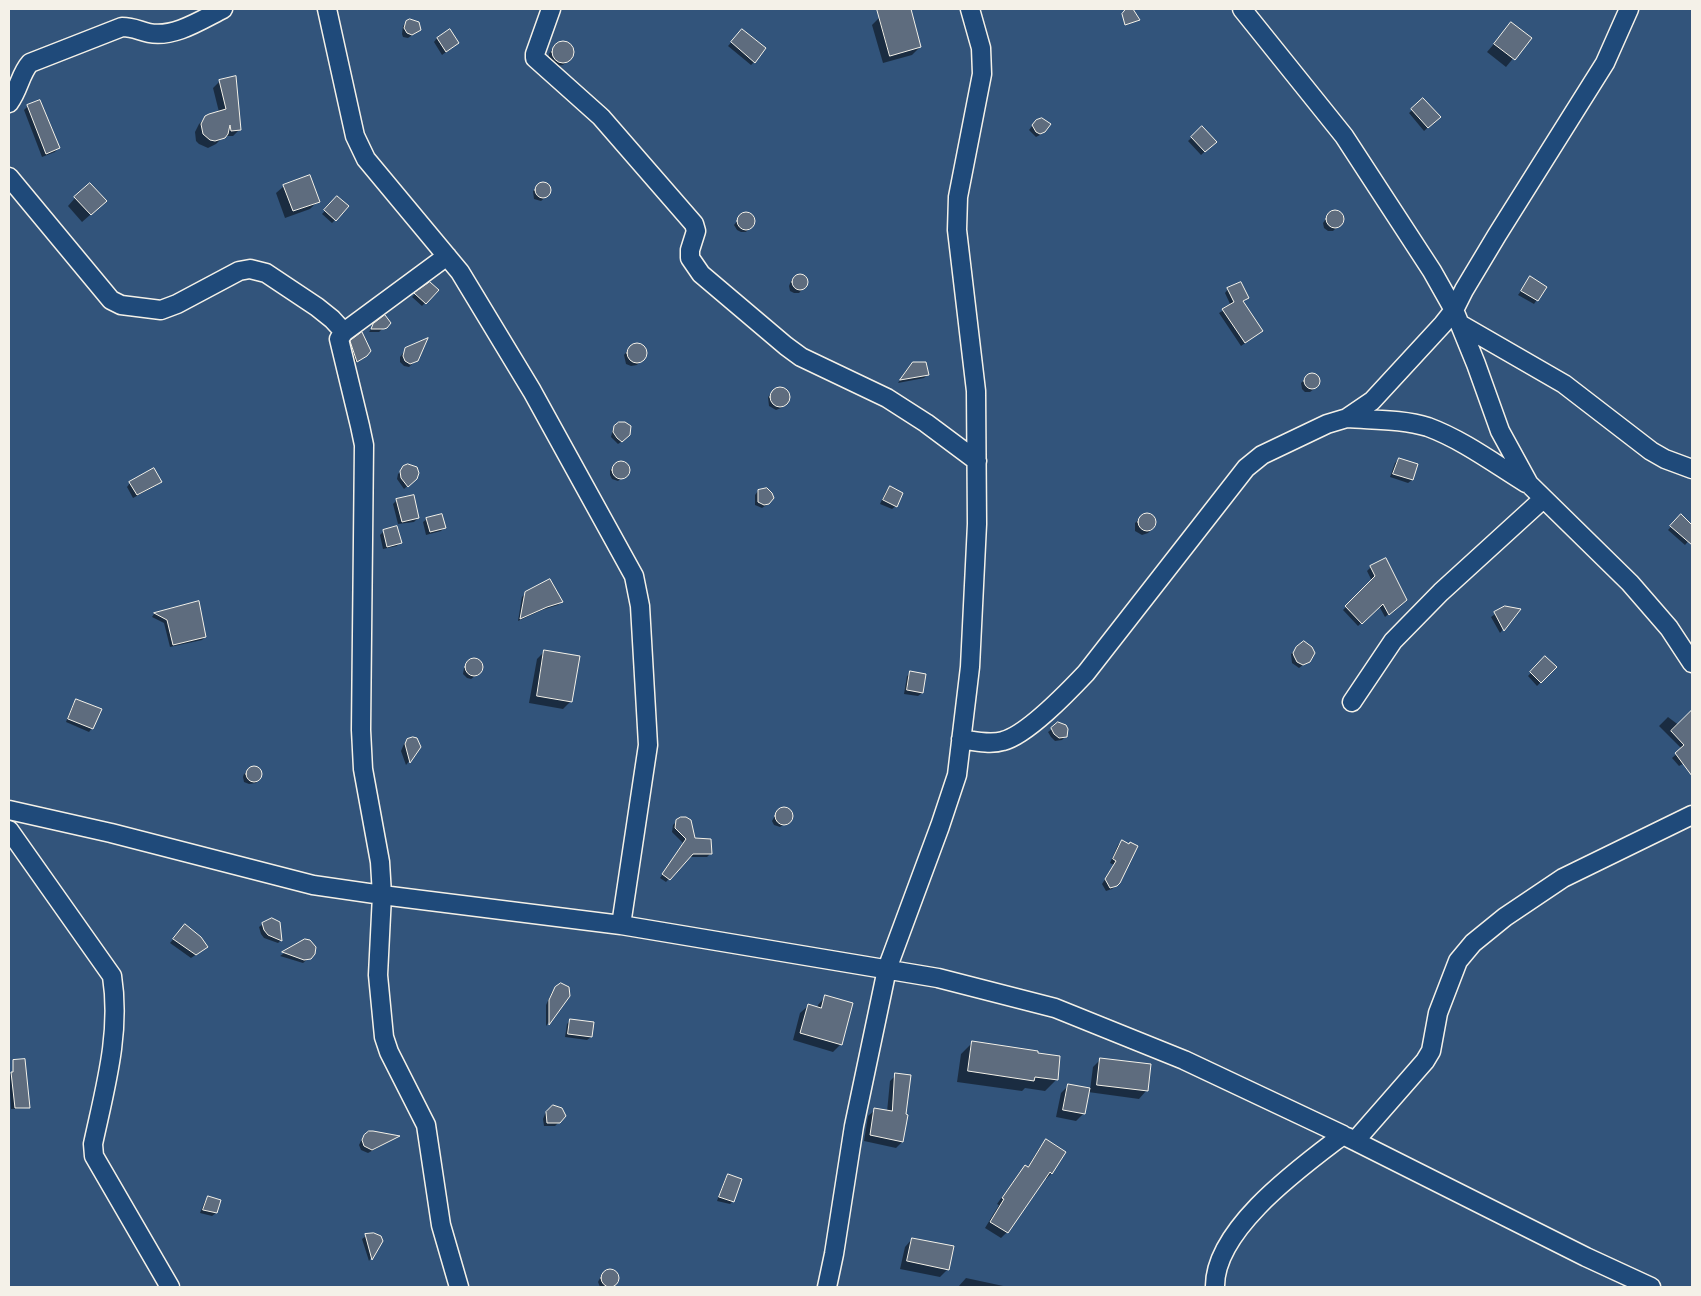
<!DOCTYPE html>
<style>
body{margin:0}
#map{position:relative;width:1701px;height:1296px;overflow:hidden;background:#32547b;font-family:"Indie Flower",sans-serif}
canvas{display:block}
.frame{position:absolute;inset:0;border:10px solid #f4f1e8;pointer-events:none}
</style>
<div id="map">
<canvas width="1701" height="1296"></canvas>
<div class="frame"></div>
</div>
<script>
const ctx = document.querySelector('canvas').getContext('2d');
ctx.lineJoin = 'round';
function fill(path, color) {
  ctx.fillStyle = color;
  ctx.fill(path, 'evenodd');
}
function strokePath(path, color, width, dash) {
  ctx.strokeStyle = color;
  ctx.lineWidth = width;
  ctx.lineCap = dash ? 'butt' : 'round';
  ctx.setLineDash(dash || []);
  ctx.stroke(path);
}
const shadow = new Path2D(`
 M910 9 920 47 912 55 883 63 872 25 880 17Z
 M407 22 420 30 408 38 403 37 402 34 403 26Z
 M1511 24 1530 38 1506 67 1487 52Z
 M739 34 754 62 751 65 728 46Z
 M437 38 458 43 442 55 434 42Z
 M562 42 570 44 572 56 563 65 556 66 549 60V54L556 44Z
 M220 81 240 129 233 136H224L216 144 208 148 199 144 196 141 195 132 199 124 206 117 219 112 213 88Z
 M1423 100 1439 117 1424 131 1409 113Z
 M28 106 58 148 55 152 42 157 24 110Z
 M1036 121 1044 131 1040 135 1036 137 1029 130Z
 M1202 128 1215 142 1201 155 1188 141Z
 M544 183 548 185 551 190 548 195 541 201 534 199 533 191Z
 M284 186 318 201 310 209 285 218 276 193Z
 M75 198 97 209 82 222 68 206Z
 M334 201 335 220 332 223 322 214Z
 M1331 212H1336L1343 219 1341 223 1333 231H1328L1324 228 1323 223Z
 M749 214 753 216V224L746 232H741L737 230 734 225 742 215Z
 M802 275 807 279 806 285 799 293H794L790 291 789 286 791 281 795 277Z
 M1530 278 1545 288 1534 304 1518 295Z
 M1228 289 1247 298 1243 302 1258 334 1241 346 1219 313 1231 306 1225 293Z
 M437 290 422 306 412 297 415 294Z
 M389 322 379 332H369L374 325Z
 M351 342 366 355 353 364 348 346Z
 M639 344 644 347 645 356 637 365 631 366 626 364 624 355 632 345Z
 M406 349 418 358 409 367 404 366 400 362V357Z
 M909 367 927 375 924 378 898 383Z
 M1310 374 1318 377V386L1310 392H1305L1302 389 1301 383Z
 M776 389H784L788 393 789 399 781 408 776 410 769 406 768 397Z
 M617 425 624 440 618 444 611 437 613 429Z
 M1399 459 1417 465 1412 480 1408 483 1390 477 1395 463Z
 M621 461 626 464 628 469V473L618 481 612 479 610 475V470Z
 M406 466 416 478 404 489 397 479 398 474Z
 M161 481 157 485 133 498 127 487 130 483Z
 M890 488 896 506 892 509 880 504 886 491Z
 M758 491 768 504 762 508 755 505V495Z
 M397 500 418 518 414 522 398 524 393 504Z
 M1148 514 1152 516 1155 525 1148 533 1142 535 1135 531V523L1142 516Z
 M1681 516 1692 526V537L1685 545 1668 530Z
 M427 519 444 528 441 531 426 535 423 522Z
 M396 528 400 542 397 546 383 549 380 535 383 532Z
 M1371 567 1401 603 1385 617 1379 606 1358 626 1343 610 1372 581 1367 571Z
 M526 593 561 602 558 605 542 610 518 621 522 597Z
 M198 603 205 637 202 640 170 647 164 623 152 617 154 614Z
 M1505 607 1519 610 1500 633 1491 617Z
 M1304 642 1311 659 1299 668 1292 663 1291 654Z
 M545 651 571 701 563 709 529 703 537 659Z
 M1545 658 1555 668 1537 686 1528 676Z
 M471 660 479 662 482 667 478 674 471 679 467 678 463 674 464 668Z
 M911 673 922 693 918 696 904 694 907 676Z
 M77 700 92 728 89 732 66 722 73 704Z
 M1668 717 1692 735V759L1679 766 1672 758 1682 749 1659 726Z
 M1052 729 1066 736 1062 740 1055 741 1051 737 1048 732Z
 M408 740 419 749 406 765 401 751 404 744Z
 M253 767 259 768 261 773 259 779 256 783 249 784 244 782 243 777 244 774Z
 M784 808 790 812 792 816 789 821 780 827 774 825 772 821 776 814Z
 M677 821 694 839 710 854 707 857H688L666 882 660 878 683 843 672 832 673 825Z
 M1122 842 1116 886 1112 889 1106 891 1102 884 1114 865 1110 863 1118 845Z
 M263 924 281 940 278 943 264 938 261 934 259 927Z
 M182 929 203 950 191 958 170 943Z
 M302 941 310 957 303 963 280 956Z
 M556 988 569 995 546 1026V1005L552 992Z
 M825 997 841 1044 833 1052 793 1040 800 1013 808 1006 817 1008 818 1005Z
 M571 1020 591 1037 587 1040 565 1037 567 1024Z
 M972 1043 1056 1080 1045 1091 1025 1088 1022 1091 957 1082 961 1054Z
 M1101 1059 1146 1091 1139 1099 1088 1092 1083 1114 1076 1121 1056 1117 1061 1093 1069 1085 1090 1090 1093 1067Z
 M11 1073 29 1105 25 1108 11 1109 9 1076Z
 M896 1075 902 1142 896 1148 864 1141 868 1116 875 1110 887 1112 890 1081Z
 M548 1110 565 1116 555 1126H544L543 1119 545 1114Z
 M363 1137H397L368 1153 361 1150 359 1145Z
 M1046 1141 1052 1173 1046 1179 1044 1178 1007 1232 1001 1238 985 1228 999 1205 997 1204 1020 1172 1026 1167 1027 1168 1040 1147Z
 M728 1176 733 1201 730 1204 717 1201 725 1179Z
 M209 1197 216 1213 212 1216 200 1213 205 1201Z
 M366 1236 381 1241 369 1261 362 1239Z
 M912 1239 948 1269 940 1277 900 1269 905 1247Z
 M610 1270 614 1271 617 1275 615 1283 607 1287H600L598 1282 602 1274 606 1271Z
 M966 1278 1008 1287H958Z`);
const building = new Path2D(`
 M877 9H911L921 47 890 56Z
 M1126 9H1133L1140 20 1125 25 1122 14Z
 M410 19 419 22 421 30 412 35 407 33 404 28 406 21Z
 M1511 22 1532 38 1515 60 1494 44Z
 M450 29 459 43 446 52 437 38Z
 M742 29 766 48 755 63 731 42Z
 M552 52a11 11 0 1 1 22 0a11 11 0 1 1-22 0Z
 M236 76 241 130 231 131 230 125 228 134 225 138 215 141 210 140 203 134 201 124 205 116 209 114 226 109 219 80Z
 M1423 98 1441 117 1428 128 1411 109Z
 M40 100 60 148 46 154 27 105Z
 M1042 118 1051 124 1045 132 1040 134 1036 132 1032 125 1036 120Z
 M1202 126 1217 142 1205 152 1191 137Z
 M310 175 320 202 293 211 283 185Z
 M535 190a8 8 0 1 1 16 0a8 8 0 1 1-16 0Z
 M90 183 107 201 91 215 74 197Z
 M337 196 349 206 336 221 324 210Z
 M1326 219a9 9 0 1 1 18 0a9 9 0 1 1-18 0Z
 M737 221a9 9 0 1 1 18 0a9 9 0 1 1-18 0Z
 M792 282a8 8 0 1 1 16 0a8 8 0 1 1-16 0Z
 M1530 276 1547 287 1538 301 1521 291Z
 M430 282 439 290 426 304 414 293Z
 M1241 282 1249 298 1243 301 1263 331 1245 343 1222 309 1234 302 1227 288Z
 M385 315 391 323 387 328 384 329H371L373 324Z
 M362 332 371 351 367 356 357 362 350 341Z
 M428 338 418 361 410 364 405 361 403 356 405 348Z
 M627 353a10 10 0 1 1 20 0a10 10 0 1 1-20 0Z
 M913 362H926L929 375 900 380Z
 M1304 381a8 8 0 1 1 16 0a8 8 0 1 1-16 0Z
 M770 397a10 10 0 1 1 20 0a10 10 0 1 1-20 0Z
 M619 422H625L631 426 630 435 622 442 617 438 613 432 614 426Z
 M1399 458 1418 464 1413 480 1393 474Z
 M612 470a9 9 0 1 1 18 0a9 9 0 1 1-18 0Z
 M408 464 417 467 419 473 417 479 408 487 401 478 400 471 403 466Z
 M154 468 162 482 137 495 129 482Z
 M890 486 903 493 897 507 883 500Z
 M767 488 772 493 774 498 769 504 764 505 758 502V490Z
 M414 495 419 518 402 522 396 499Z
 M1138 522a9 9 0 1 1 18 0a9 9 0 1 1-18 0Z
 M442 514 446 528 430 532 426 518Z
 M1681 514 1692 525V545L1670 526Z
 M397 526 402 543 387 547 383 530Z
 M1386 558 1407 600 1389 615 1383 604 1362 624 1345 606 1375 576 1370 566Z
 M550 579 563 602 547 607 520 619 525 592Z
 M199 601 206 637 173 645 167 620 154 613Z
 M1505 606 1521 609 1504 631 1494 612Z
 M1304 641 1312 647 1315 653 1310 662 1303 665 1297 662 1294 656 1293 653 1296 647Z
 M544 650 580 656 572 702 537 696Z
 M1545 656 1557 667 1541 683 1530 672Z
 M465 667a9 9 0 1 1 18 0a9 9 0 1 1-18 0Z
 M910 671 926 674 923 693 907 690Z
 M76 699 102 709 93 729 68 719Z
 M1692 710V776L1675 753 1684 745 1671 731Z
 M1058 722 1066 725 1068 729 1067 737 1059 738 1054 734 1051 728Z
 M413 737 417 738 421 747 410 763 405 744 407 739Z
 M246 774a8 8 0 1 1 16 0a8 8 0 1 1-16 0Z
 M775 816a9 9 0 1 1 18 0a9 9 0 1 1-18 0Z
 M681 817H686L691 820 695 838 711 839 712 854H693L670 880 662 874 686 839 675 828 676 820Z
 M1122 840 1129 844 1130 842 1138 846 1120 883 1117 886 1110 888 1105 879 1116 861 1113 859Z
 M272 918 280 922 282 941 268 935 264 930 262 923Z
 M185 924 201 937 208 947 196 955 173 939Z
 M305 939 310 940 316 947 315 954 311 959 304 960 282 952Z
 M561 983 569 987 570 996 549 1025V1000L555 987Z
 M825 995 853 1003 842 1045 800 1033 808 1004 821 1008Z
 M570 1019 594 1022 592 1037 568 1034Z
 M972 1041 1038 1051V1053L1060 1056 1058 1080 1035 1077 1034 1081 968 1071Z
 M1100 1058 1151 1064 1148 1091 1097 1085Z
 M25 1059 30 1108H15L11 1072H13V1060Z
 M895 1073 911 1075 906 1114 908 1115 903 1142 870 1135 874 1108 892 1111Z
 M1068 1084 1090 1088 1085 1114 1063 1110Z
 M553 1105 562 1108 566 1116 560 1123H547L546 1112Z
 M369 1131H373L400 1136 372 1150 364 1146 362 1140 364 1135Z
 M1046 1139 1066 1152 1052 1174 1050 1172 1008 1233 990 1222 1004 1199 1002 1198 1025 1165 1028 1167Z
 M728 1174 742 1179 734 1202 719 1197Z
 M208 1196 221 1200 217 1213 203 1210Z
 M374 1233 381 1236 383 1241 372 1260 365 1234Z
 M912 1238 954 1246 949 1270 907 1261Z
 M601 1278a9 9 0 1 1 18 0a9 9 0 1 1-18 0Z`);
const minor = new Path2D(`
 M327 9 355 136 366 159 460 272 532 391 634 576 640 606 648 745 621 925
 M551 9 535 54V58L601 117 694 224 696 231 690 250V258L701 274 786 346 801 357 887 398 926 423 977 461
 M1242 9 1344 136 1432 271 1454 310 1476 364 1500 431 1529 484 1630 583 1669 628 1692 663
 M9 103C19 90 20 74 30 63L122 27C134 27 139 31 149 33 174 38 201 20 223 9
 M9 177 111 300 121 305 161 310 177 304 239 271 250 269 266 273 317 307 332 319 344 332
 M447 256 344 332 339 339 360 426 364 445 361 730 363 769 380 862 382 895 378 975 384 1037 389 1052 426 1125 441 1225 459 1287
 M1460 324 1564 384 1651 451 1665 459 1692 469
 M1347 418C1373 420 1403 419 1428 427 1463 440 1495 464 1526 483
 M1352 702 1393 641 1441 592 1543 499
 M961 739C974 741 990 745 1003 741 1027 735 1068 692 1086 673L1246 468 1262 455 1327 424 1347 418 1372 401 1443 324 1454 310 1464 290 1497 235 1605 63 1629 9
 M9 810 111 833 313 885 382 895 621 925 938 978 1055 1008 1184 1060 1343 1135C1301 1167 1214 1229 1215 1287
 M9 830 112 976C121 1033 105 1088 93 1144L94 1156 170 1287
 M1347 1137 1586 1257 1651 1287
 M1355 1141 1425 1061 1431 1051 1438 1013 1458 961 1473 943 1505 917 1563 878 1692 815
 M827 1287 834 1254 854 1126 887 969 940 826 957 775 970 667 977 524 976 391 957 230 958 197 982 74 981 48 970 9`);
fill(shadow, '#0007');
fill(building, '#5e6c7e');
strokePath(building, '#f4f1e8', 1);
strokePath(minor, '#f4f1e8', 21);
strokePath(minor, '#1f4a7a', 18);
</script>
